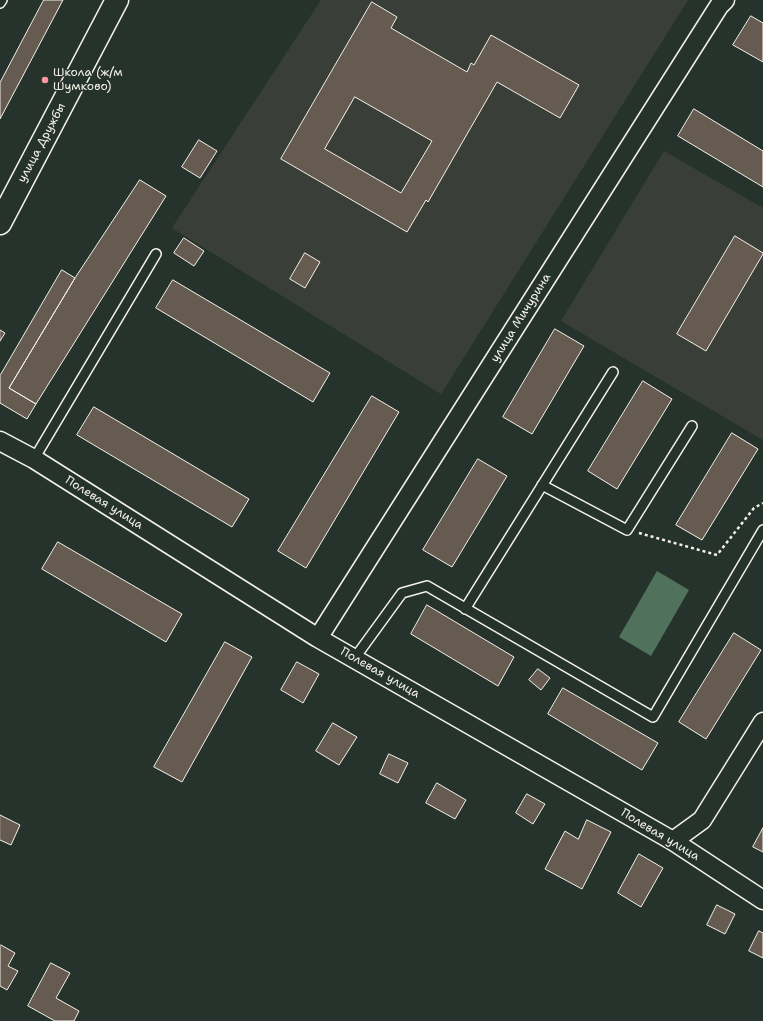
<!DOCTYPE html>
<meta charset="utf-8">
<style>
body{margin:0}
canvas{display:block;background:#26332d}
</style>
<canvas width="763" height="1021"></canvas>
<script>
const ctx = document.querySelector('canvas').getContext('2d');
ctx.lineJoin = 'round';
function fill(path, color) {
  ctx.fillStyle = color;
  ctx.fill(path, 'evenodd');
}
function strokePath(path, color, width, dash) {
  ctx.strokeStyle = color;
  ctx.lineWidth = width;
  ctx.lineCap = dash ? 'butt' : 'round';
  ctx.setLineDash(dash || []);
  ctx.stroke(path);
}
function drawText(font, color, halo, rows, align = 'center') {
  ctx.font = font + ' "Shantell Sans",sans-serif';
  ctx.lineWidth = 3;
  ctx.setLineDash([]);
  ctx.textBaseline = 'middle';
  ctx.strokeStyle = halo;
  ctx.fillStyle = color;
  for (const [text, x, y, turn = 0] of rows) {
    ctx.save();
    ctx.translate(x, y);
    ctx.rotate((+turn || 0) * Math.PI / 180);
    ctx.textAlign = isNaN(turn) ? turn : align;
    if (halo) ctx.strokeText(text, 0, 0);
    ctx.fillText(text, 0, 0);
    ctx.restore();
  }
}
const built = new Path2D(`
 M321 0H688L441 394 172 228Z
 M664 151 763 208V440L561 321Z`);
const green = new Path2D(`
 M657 571 689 590 651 656 619 637Z`);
const building = new Path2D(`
 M44 0H63L0 119V83Z
 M372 2 397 17 391 28 467 72 471 63 474 65 491 35 579 85 560 118 497 82 428 202 426 200 407 232 281 159ZM355 97 432 141 401 193 325 149Z
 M751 16 763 23V62L733 45Z
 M694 109 763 151V187L678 136Z
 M199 140 217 151 200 178 182 167Z
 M140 180 166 196 36 404 9 388 75 278Z
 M735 236 763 253V254L706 351 677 334Z
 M184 238 204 251 194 266 174 253Z
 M305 253 320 262 305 288 290 279Z
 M62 270 75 278 9 388 36 404 27 419 0 403V376Z
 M173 280 330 373 313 402 156 308Z
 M555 329 584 346 532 434 503 417Z
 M0 330 5 333 0 341Z
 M643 381 672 399 617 489 588 471Z
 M372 396 399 412 306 568 278 551Z
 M94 407 249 499 232 527 77 435Z
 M732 433 758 449 702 540 676 525Z
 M478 459 507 476 452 567 423 550Z
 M58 542 182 614 166 642 42 569Z
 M427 605 514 657 498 686 411 634Z
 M734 633 761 650 706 739 679 722Z
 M225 642 252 657 182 782 154 767Z
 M297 662 319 674 303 703 281 690Z
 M538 669 550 678 541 690 529 680Z
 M563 688 658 743 642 770 548 714Z
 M333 723 357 737 339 765 316 751Z
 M389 754 408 763 398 783 380 774Z
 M437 783 466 800 455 819 426 803Z
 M527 794 545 804 533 824 516 813Z
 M0 815 20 825 11 845 0 840Z
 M587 820 611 832 582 889 545 869 565 831 578 839Z
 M763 828V852L753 847Z
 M639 854 663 868 641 907 618 893Z
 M717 905 735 914 725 934 707 925Z
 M759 931 763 933V958L749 951Z
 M1 945 15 953 8 966 18 971 7 990 0 986V946Z
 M51 963 70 973 56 998 79 1011 74 1021H55L28 1006Z`);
const path = new Path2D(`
 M639 533 717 555 754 508 763 503`);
const service = new Path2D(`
 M0 3 2 0
 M34 459 156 254
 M542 485 627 530 692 426
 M465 609 613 372
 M354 659 402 593 427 586 653 717 763 530`);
const minor = new Path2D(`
 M0 441 34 459 318 638 673 841 763 900
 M318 638 719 6 725 0
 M673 841 702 820 763 722`);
const secondary = new Path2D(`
 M0 223 117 0`);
const markers = [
 [45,80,4,"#ff9aa2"]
];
const poiNames = [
 ["Школа (ж/м",53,73],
 ["Шумково)",53,87]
];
const streetNames = [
 ["улица Дружбы",42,143,-62],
 ["улица Мичурина",521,318,-58],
 ["Полевая улица",104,503,32],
 ["Полевая улица",380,673,30],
 ["Полевая улица",660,835,31]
];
fill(built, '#393f38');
fill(green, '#50715c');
fill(building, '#655b50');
strokePath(building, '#f4f1e8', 1);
strokePath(service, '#f4f1e8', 12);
strokePath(minor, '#f4f1e8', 21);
strokePath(secondary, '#f4f1e8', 25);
strokePath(path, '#f4f1e8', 2.5, [3, 3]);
strokePath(service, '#26332d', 9);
strokePath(minor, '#26332d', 18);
strokePath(secondary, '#26332d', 22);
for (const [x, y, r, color] of markers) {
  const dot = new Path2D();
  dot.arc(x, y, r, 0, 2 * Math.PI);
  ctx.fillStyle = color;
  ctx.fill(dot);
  strokePath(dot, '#26332d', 1.5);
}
drawText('12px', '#f4f1e8', '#26332d', poiNames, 'left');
drawText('12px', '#f4f1e8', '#26332d', streetNames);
</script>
